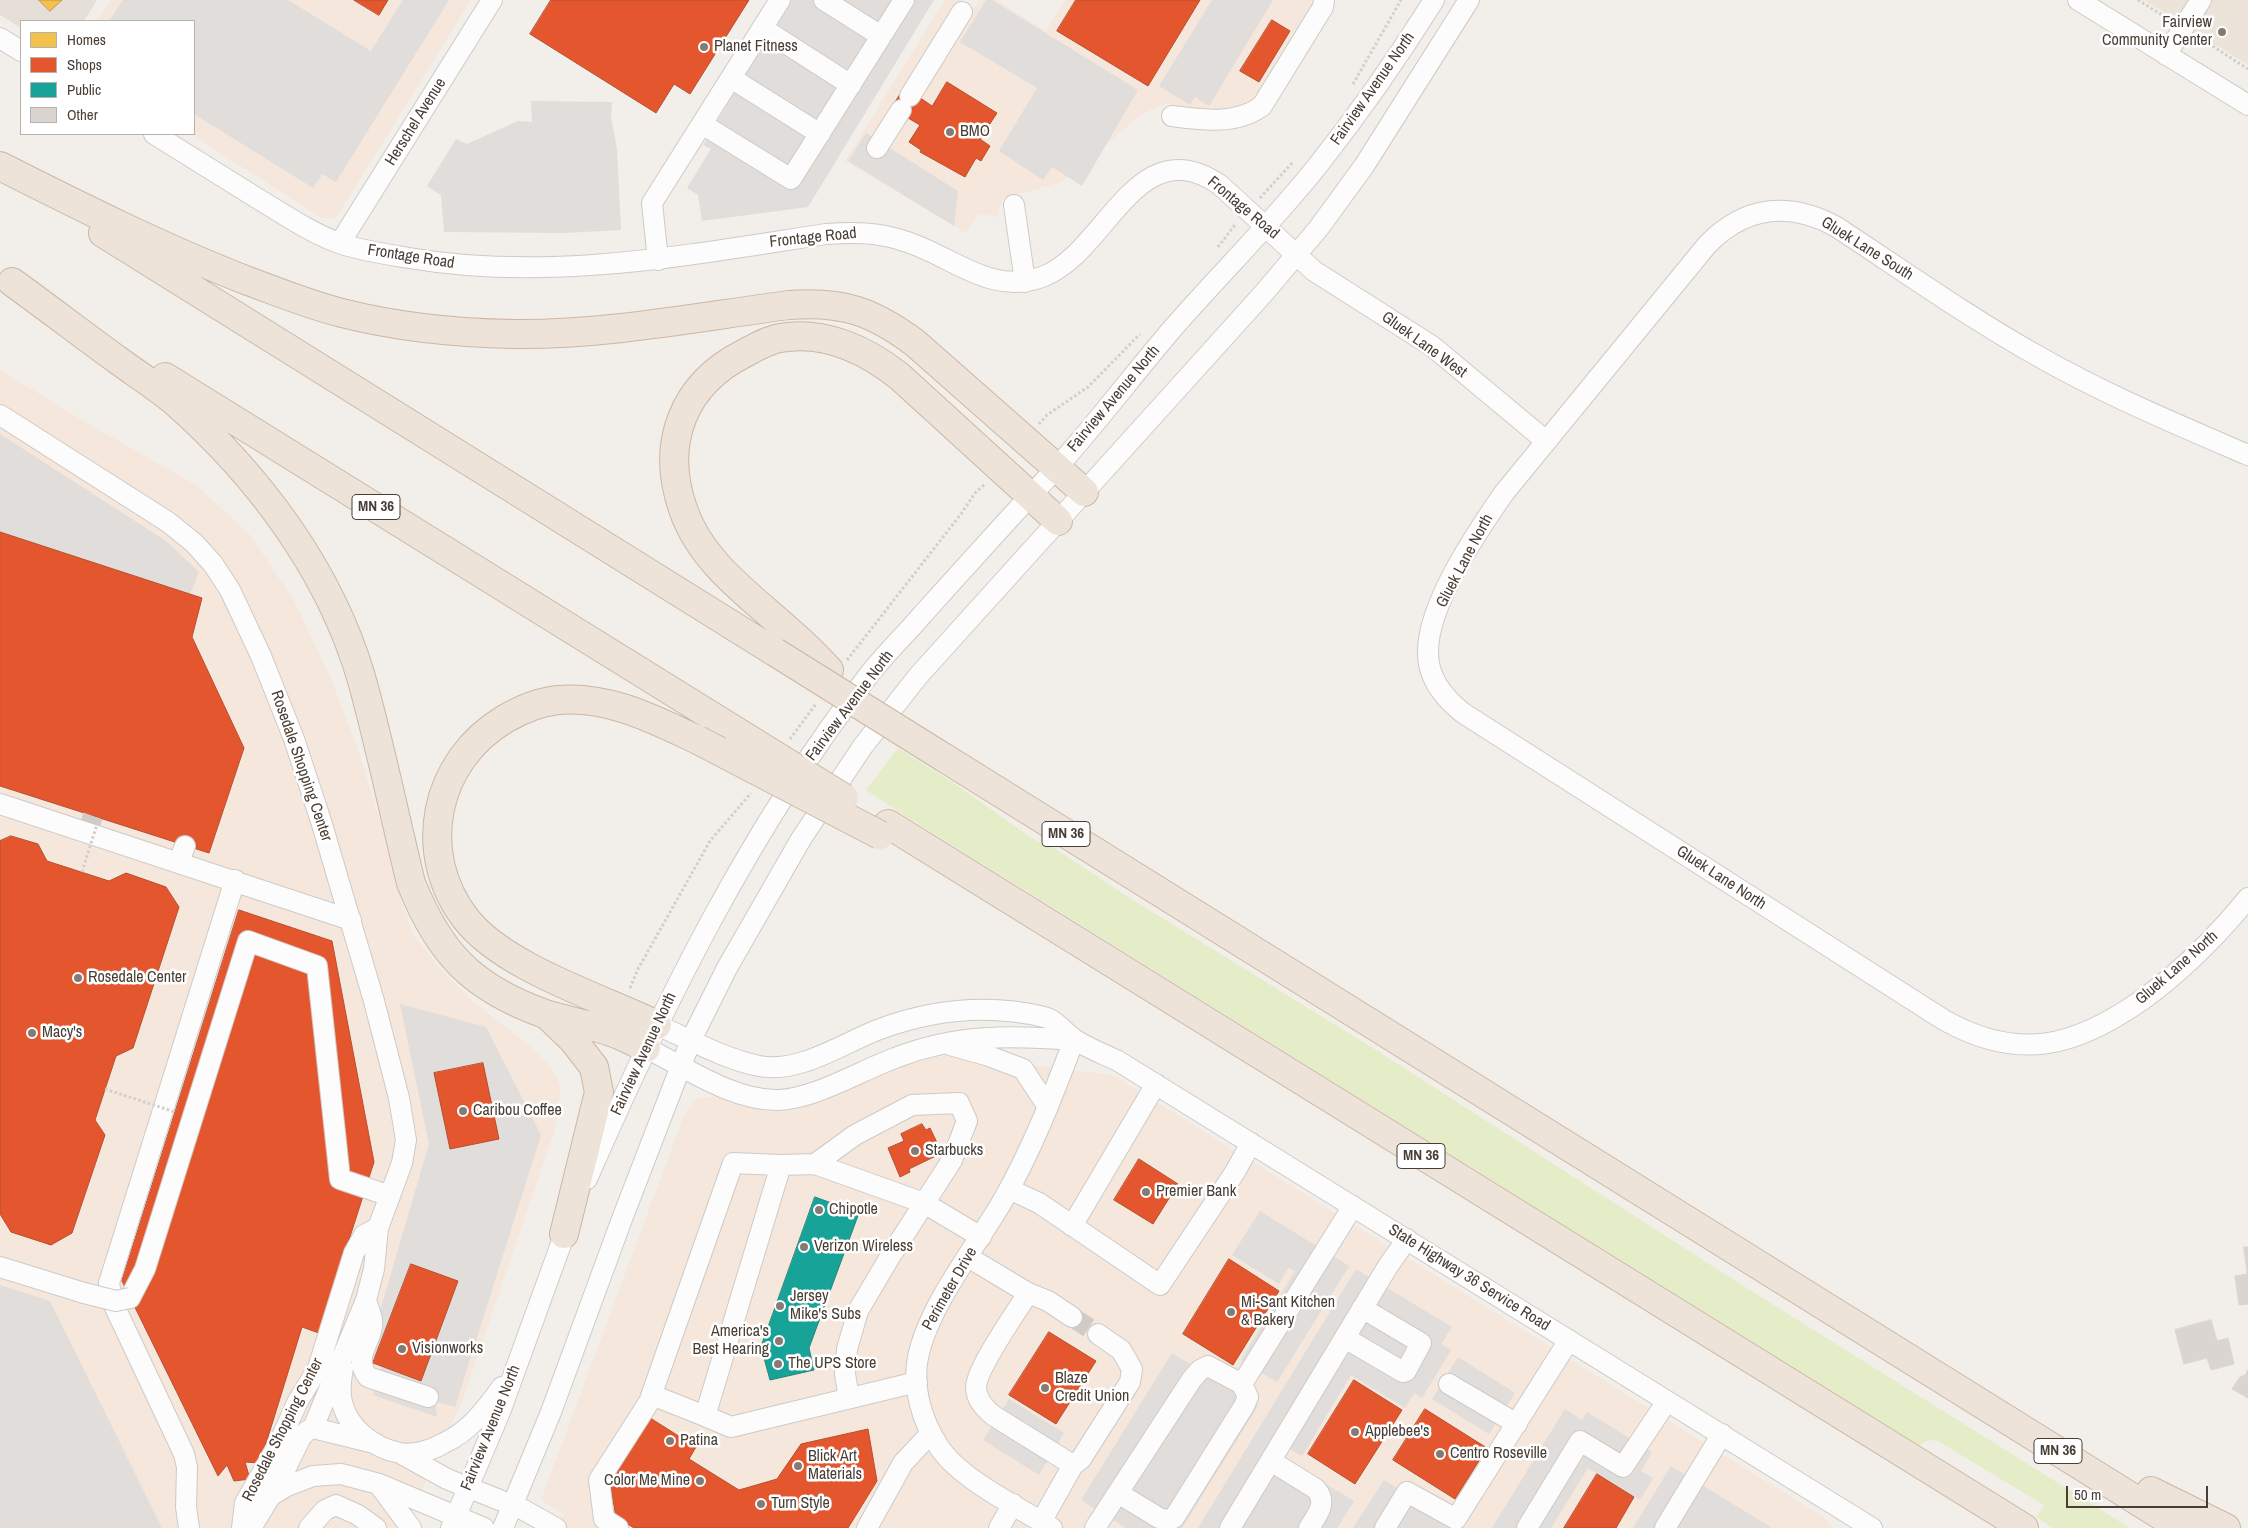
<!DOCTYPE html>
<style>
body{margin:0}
#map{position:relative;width:2248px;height:1528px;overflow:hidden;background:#f2eeea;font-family:"Archivo Narrow",sans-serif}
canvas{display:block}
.legend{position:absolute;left:20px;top:20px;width:175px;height:115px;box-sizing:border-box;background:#fff;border:1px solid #b6b2ae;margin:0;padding:6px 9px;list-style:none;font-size:15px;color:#493e35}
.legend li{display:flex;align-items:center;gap:10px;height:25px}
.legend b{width:25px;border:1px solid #b6b2ae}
.scale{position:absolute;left:2066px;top:1486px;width:142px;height:22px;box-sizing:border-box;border:2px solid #493e35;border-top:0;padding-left:6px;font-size:15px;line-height:18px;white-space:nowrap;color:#493e35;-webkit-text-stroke:4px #fff;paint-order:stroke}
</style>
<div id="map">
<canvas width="2248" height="1528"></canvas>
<ul class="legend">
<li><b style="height:14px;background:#f2c14e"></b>Homes</li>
<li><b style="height:14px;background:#e4572e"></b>Shops</li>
<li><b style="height:14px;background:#17a398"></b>Public</li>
<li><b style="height:14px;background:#dad5d1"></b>Other</li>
</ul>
<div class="scale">50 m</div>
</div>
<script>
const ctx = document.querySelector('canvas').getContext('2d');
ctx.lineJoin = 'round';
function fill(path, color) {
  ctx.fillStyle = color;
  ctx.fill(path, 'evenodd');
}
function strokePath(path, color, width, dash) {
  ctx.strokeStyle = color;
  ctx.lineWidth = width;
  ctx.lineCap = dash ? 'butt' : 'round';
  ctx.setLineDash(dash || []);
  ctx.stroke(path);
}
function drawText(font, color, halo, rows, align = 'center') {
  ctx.font = font + ' "Archivo Narrow",sans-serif';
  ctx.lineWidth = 5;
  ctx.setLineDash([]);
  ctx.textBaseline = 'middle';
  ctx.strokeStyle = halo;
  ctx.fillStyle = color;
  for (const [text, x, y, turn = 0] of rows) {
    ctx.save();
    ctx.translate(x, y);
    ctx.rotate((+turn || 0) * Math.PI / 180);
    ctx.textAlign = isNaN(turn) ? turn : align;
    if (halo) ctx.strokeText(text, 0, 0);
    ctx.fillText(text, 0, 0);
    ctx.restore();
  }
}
const residential = new Path2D(`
 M0 0H97L84 21H21V28L0 15Z`);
const commercial = new Path2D(`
 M110 0H471L336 218H321L191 134H194V21H97Z
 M945 0H960L975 8 980 0H997L1046 31 1065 0H1330L1332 10 1272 111 1253 124 1235 126 1166 104 1143 113 1061 182 1002 199 997 217 979 213 966 233 845 161Z
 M0 370 90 425 196 485 250 535 293 599 329 674 357 747 385 837 395 883 413 934 439 968 474 1002 532 1048 551 1067 560 1085 558 1113 553 1135 463 1399 405 1528H0Z
 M946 1055 1113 1075 1825 1518 1832 1528H558L565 1515 541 1500 685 1113 697 1099 715 1096 736 1104 768 1112 795 1111 891 1069Z`);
const education = new Path2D(`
 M2144 0H2248V65Z`);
const green = new Path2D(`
 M898 748 955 784 1033 839 1054 848 1133 900 1376 1050 1745 1287 2130 1528H2053L2036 1517 2044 1505 1938 1441 1928 1440 1919 1446 907 817 866 790Z`);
const parking = new Path2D(`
 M123 0H288L371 51 403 0H449L336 182 322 174 313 188 194 114V21H109Z
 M789 0H934L808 207 702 221 698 195 687 188 711 149 703 145Z
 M986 0H992L1138 90 1082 186 1052 167 1043 180 999 151 1037 88 960 42Z
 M1212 0H1273L1209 106 1195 97 1190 105 1159 86Z
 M531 101 612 102 611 117 617 149 621 230 565 233 444 232 441 195 427 186 456 139 467 144 518 121 532 122Z
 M866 133 958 191 954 226 848 161Z
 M0 434 166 541 199 572 190 594 0 532Z
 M400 1004 486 1027 541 1135 455 1407 435 1401 437 1417 373 1395 382 1364 368 1352 429 1144Z
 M1260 1211 1349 1266 1277 1382 1241 1360 1295 1271 1288 1268 1279 1284 1232 1255Z
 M1356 1269 1452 1327 1441 1344 1451 1350 1422 1398 1414 1393 1405 1408 1351 1375 1302 1456 1290 1449 1284 1459 1354 1501 1337 1528H1198Z
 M0 1285 50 1301 162 1528H0Z
 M1172 1353 1258 1406 1182 1528H1126L1081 1500Z
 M1458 1357 1515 1393 1489 1434 1432 1399Z
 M1009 1399 1064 1433 1039 1475 983 1440Z
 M1565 1409 1582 1420 1587 1412 1652 1452 1641 1471 1653 1478 1640 1500 1588 1468 1551 1528H1492Z
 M1671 1466 1772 1528H1633Z
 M1384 1480 1460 1528H1353Z`);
const homes = new Path2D(`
 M39 0H62L50 11Z`);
const shops = new Path2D(`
 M354 0H388L379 15Z
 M551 0H749L690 94 674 84 656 113 530 34Z
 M1076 0H1200L1148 86 1057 31Z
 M1272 20 1290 31 1259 82 1240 71Z
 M947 82 997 113 980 139 990 146 981 161 976 158 965 177 920 152 921 150 909 142 920 125 903 115 893 105 902 91 916 95 932 106Z
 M0 532 202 598 192 637 244 748 209 853 0 786Z
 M11 836 38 844 47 861 109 881 126 873 166 887 179 907 133 1048 116 1056 95 1120 105 1135 72 1233 51 1245 11 1232 0 1214V841Z
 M239 910 332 941 374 1162 319 1333 302 1327 260 1463 245 1462 250 1479 234 1481 227 1465 218 1476 122 1281Z
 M483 1063 499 1139 450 1149 434 1073Z
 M922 1124 926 1130 930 1128 942 1153 909 1169 910 1172 900 1177 888 1148 904 1141 901 1134Z
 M1139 1159 1178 1184 1153 1224 1114 1200Z
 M1229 1259 1279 1291 1233 1365 1183 1334Z
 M411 1264 458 1281 421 1381 373 1363Z
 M1049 1332 1096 1361 1056 1424 1009 1395Z
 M1354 1380 1402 1410 1355 1484 1308 1454Z
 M1425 1409 1487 1448 1455 1499 1393 1460Z
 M647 1416 696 1447 689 1459 739 1490 777 1479 801 1444 868 1429 877 1481 848 1528H634L616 1517 609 1478Z
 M1597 1474 1634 1497 1616 1528H1564Z`);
const public = new Path2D(`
 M815 1197 859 1213 809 1348 814 1370 770 1380 761 1347Z`);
const building = new Path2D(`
 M2244 1247H2248V1304L2239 1305 2235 1276 2247 1274Z
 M2211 1320 2217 1341 2228 1338 2234 1364 2211 1370 2207 1358 2184 1364 2175 1330Z
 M2248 1370V1398L2232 1389 2240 1377 2245 1375Z`);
const minorTunnel = new Path2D(`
 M87 832 93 816
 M1072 1317 1098 1334`);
const path = new Path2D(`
 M2138 0 2167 18
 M2200 38 2248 69
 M1353 84 1401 0
 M1260 198 1293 162
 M1218 247 1235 225
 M1039 424 1047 415 1088 387 1140 334
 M847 660 961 514 975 493 985 484
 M790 739 816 704
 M630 988 638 969 710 841 751 793`);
const minor = new Path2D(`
 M824 0 881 36
 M2078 0 2248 105
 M762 28 851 85
 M0 38 21 51
 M2166 55 2201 0
 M731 78 820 134
 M910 96 962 12
 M1172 116C1201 120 1237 125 1262 106L1323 7 1324 0
 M702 124 791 179 904 0
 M154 134C189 156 225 178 260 200 285 215 311 233 339 243 362 251 386 254 409 258 549 282 688 255 826 234 853 232 878 232 904 241 951 255 990 296 1042 277 1107 253 1136 127 1220 185L1314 271 1432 346 1546 441
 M877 148 901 110
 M1014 205 1025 282
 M340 243 492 0
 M658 260 652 203 780 0
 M0 415 168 522 194 543 213 564 230 590 261 656 294 739 321 821 374 1001 399 1098 406 1140 402 1163 378 1228 374 1269 366 1300 313 1428 307 1431 301 1437 279 1482 251 1528
 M2248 455C2176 424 2104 394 2036 355 1967 316 1902 270 1835 226 1788 201 1745 206 1707 245L1504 493C1477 532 1427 605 1428 653 1428 678 1444 698 1463 713L1944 1020C2019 1062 2075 1047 2142 1000 2182 971 2217 936 2248 898
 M0 804 351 920
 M179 862 185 846
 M657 1025C689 1039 724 1059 759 1066 799 1074 843 1043 880 1029 932 1010 989 1004 1044 1017 1055 1019 1065 1033 1074 1039 1087 1048 1104 1054 1118 1061L1872 1528
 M950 1045 986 1055 1023 1069 1048 1107
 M646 1048C685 1067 733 1101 778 1100 814 1099 862 1070 895 1058 956 1034 1011 1035 1074 1040
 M815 1164 855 1135 912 1105 959 1103 967 1121 952 1160 891 1255 858 1311 847 1349 845 1374 849 1398
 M587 1179C664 1003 750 829 868 676 885 654 905 635 923 614 959 574 995 534 1031 495 1082 443 1126 383 1173 328 1221 273 1274 221 1319 164 1360 112 1399 56 1434 0
 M1009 1189 1039 1203 1160 1285 1235 1172 1251 1143
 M1072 1226 1156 1084
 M968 1257 1028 1293 1048 1301 1072 1317
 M0 1267 84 1293
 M1028 1293C1016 1313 977 1367 976 1387 976 1399 985 1409 994 1416L1073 1465
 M130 1298 145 1269 248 941 317 966 340 1179 390 1196
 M366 1301C368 1307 371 1314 372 1320 374 1342 351 1355 368 1377L428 1397
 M1345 1338 1403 1372 1406 1371 1421 1343 1362 1308
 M343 1368C341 1379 339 1391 342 1402 348 1429 374 1448 400 1453 414 1456 432 1450 444 1443 470 1431 485 1410 502 1387
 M917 1382 731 1427 705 1416 781 1165 815 1164 924 1203 981 1237
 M1242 1384 1353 1206
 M1449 1384 1517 1424
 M652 1395 705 1416
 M313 1428 370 1442
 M400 1453 447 1479 522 1509 556 1528
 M1271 1461 1316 1489C1328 1503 1317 1515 1309 1528
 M380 1486 411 1528
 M272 1495 287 1486 313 1476 341 1474 379 1484 484 1528
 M1041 1522 1073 1465 1081 1459 1130 1382 1132 1369 1121 1350 1098 1334
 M189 1528 186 1507 187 1467 184 1454 112 1301 109 1283 235 880
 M242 1528 245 1503 278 1445 298 1401 318 1368 354 1253 364 1235 378 1228
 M309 1528 325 1510 336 1505 358 1515 376 1528
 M451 1528 500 1412 569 1222
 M503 1528 551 1412 622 1219 691 1040 727 968 801 839 863 746 919 675 1263 294 1318 229 1364 166 1469 0
 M618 1528 604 1519 599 1480 649 1402 733 1163 781 1165
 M867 1528 903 1463 931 1433
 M999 1528 1013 1504
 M1052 1528C1018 1507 960 1479 939 1447 922 1421 912 1388 918 1357 929 1305 975 1248 1002 1202 1032 1150 1053 1095 1074 1040
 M1095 1528 1192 1379 1200 1370 1208 1366 1242 1384 1248 1397 1244 1406 1174 1518 1166 1520 1159 1518 1118 1493
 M1230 1528 1388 1266 1407 1239
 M1385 1528 1407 1492 1456 1519 1569 1340
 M1527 1528 1580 1441 1623 1467 1667 1401
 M1665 1528 1722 1434`);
const highway = new Path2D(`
 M0 166C81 207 163 248 248 281 278 292 310 305 342 313 397 327 457 333 514 334 606 335 698 317 789 305 843 301 872 311 915 343L1084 492
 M103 233 775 652
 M12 282C48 308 83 335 119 361 137 374 157 387 174 401 257 474 329 569 361 677 380 744 394 814 411 883 439 953 472 988 545 1014 566 1021 589 1024 611 1032 623 1036 634 1042 646 1048
 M165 377 739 733
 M829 670C817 657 805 645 791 633 751 596 701 563 683 509 660 443 683 384 745 353 756 347 768 340 780 338 824 330 866 350 899 376L1058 521
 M943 757 2181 1528
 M888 824 2024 1528
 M548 1016 573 1040 594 1067 599 1092 564 1234
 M657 1025C601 998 503 967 466 919 415 853 434 761 505 719 522 709 539 702 558 700 610 696 653 719 698 740
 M2151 1491 2226 1528`);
const pathBridge = new Path2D(`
 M82 872 99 818
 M105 1089 175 1112`);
const minorBridge = new Path2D(`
 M84 1293 116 1301 130 1298`);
const highwayBridge = new Path2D(`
 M775 652 943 757
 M739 733 844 798
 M698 740 880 835`);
const markers = [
 [2222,32,5,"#847c74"],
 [704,47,5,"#847c74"],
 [950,132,5,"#847c74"],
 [78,978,5,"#847c74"],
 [32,1033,5,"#847c74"],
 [463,1111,5,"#847c74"],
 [915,1151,5,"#847c74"],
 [1146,1192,5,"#847c74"],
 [819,1210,5,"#847c74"],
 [804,1247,5,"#847c74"],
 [780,1306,5,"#847c74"],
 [1231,1312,5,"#847c74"],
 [779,1341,5,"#847c74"],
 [402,1349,5,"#847c74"],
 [778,1364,5,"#847c74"],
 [1045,1388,5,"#847c74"],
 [1355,1432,5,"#847c74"],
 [670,1441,5,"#847c74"],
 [1440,1454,5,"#847c74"],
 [798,1466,5,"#847c74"],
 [700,1481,5,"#847c74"],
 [761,1504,5,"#847c74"]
];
const shields = [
 [376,507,48],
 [1066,834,48],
 [1421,1156,48],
 [2058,1451,48]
];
const shieldNames = [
 ["MN 36",376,507],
 ["MN 36",1066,834],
 ["MN 36",1421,1156],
 ["MN 36",2058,1451]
];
const poiNames = [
 ["Fairview",2212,23,"right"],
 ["Community Center",2212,41,"right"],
 ["Planet Fitness",714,47],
 ["BMO",960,132],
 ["Rosedale Center",88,978],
 ["Macy's",42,1033],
 ["Caribou Coffee",473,1111],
 ["Starbucks",925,1151],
 ["Premier Bank",1156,1192],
 ["Chipotle",829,1210],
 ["Verizon Wireless",814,1247],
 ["Jersey",790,1297],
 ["Mike's Subs",790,1315],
 ["Mi-Sant Kitchen",1241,1303],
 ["& Bakery",1241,1321],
 ["America's",769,1332,"right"],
 ["Best Hearing",769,1350,"right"],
 ["Visionworks",412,1349],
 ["The UPS Store",788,1364],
 ["Blaze",1055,1379],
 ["Credit Union",1055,1397],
 ["Applebee's",1365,1432],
 ["Patina",680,1441],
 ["Centro Roseville",1450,1454],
 ["Blick Art",808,1457],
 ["Materials",808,1475],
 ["Color Me Mine",690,1481,"right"],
 ["Turn Style",771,1504]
];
const streetNames = [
 ["Fairview Avenue North",1373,89,-55],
 ["Herschel Avenue",416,122,-58],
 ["Frontage Road",1243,208,40],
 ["Frontage Road",813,238,-6],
 ["Gluek Lane South",1867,249,32],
 ["Frontage Road",411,257,9],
 ["Gluek Lane West",1424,345,36],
 ["Fairview Avenue North",1114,399,-50],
 ["Gluek Lane North",1465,561,-62],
 ["Fairview Avenue North",850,706,-53],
 ["Rosedale Shopping Center",301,766,71],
 ["Gluek Lane North",1721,878,33],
 ["Gluek Lane North",2177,968,-41],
 ["Fairview Avenue North",644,1054,-65],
 ["State Highway 36 Service Road",1469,1278,32],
 ["Perimeter Drive",950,1289,-60],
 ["Fairview Avenue North",491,1428,-68],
 ["Rosedale Shopping Center",283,1430,-63]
];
fill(residential, '#e6dfd7');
fill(commercial, '#f5e7dc');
fill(education, '#ede4d9');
fill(green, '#e4edc8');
fill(parking, '#e1ddda');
fill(homes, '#f2c14e');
strokePath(homes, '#bf9a46', 1);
fill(shops, '#e4572e');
strokePath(shops, '#b65030', 1);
fill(public, '#17a398');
strokePath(public, '#26857a', 1);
fill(building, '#dad5d1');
strokePath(building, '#dad5d0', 1);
strokePath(minorTunnel, '#d0cbc6', 20, [20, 10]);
strokePath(minor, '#cecac6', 22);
strokePath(highway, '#ccb7a4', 30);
strokePath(path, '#d2ceca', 3, [2.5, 2.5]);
strokePath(minor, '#fdfcfc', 20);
strokePath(highway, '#ede3d9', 28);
strokePath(minorBridge, '#cecac6', 22, []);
strokePath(highwayBridge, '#ccb7a4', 30, []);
strokePath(pathBridge, '#d2ceca', 3, [2.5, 2.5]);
strokePath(minorBridge, '#fdfcfc', 20);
strokePath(highwayBridge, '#ede3d9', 28);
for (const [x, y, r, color] of markers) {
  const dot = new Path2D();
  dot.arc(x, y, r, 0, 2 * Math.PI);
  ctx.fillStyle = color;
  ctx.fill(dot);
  strokePath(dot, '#fff', 2);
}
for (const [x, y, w] of shields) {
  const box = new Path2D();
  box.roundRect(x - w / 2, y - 12.5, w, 25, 4);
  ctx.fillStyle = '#fff';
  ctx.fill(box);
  strokePath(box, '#493e35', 1);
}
drawText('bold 15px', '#493e35', null, shieldNames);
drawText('16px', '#493e35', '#fff', poiNames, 'left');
drawText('16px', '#493e35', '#fff', streetNames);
</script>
